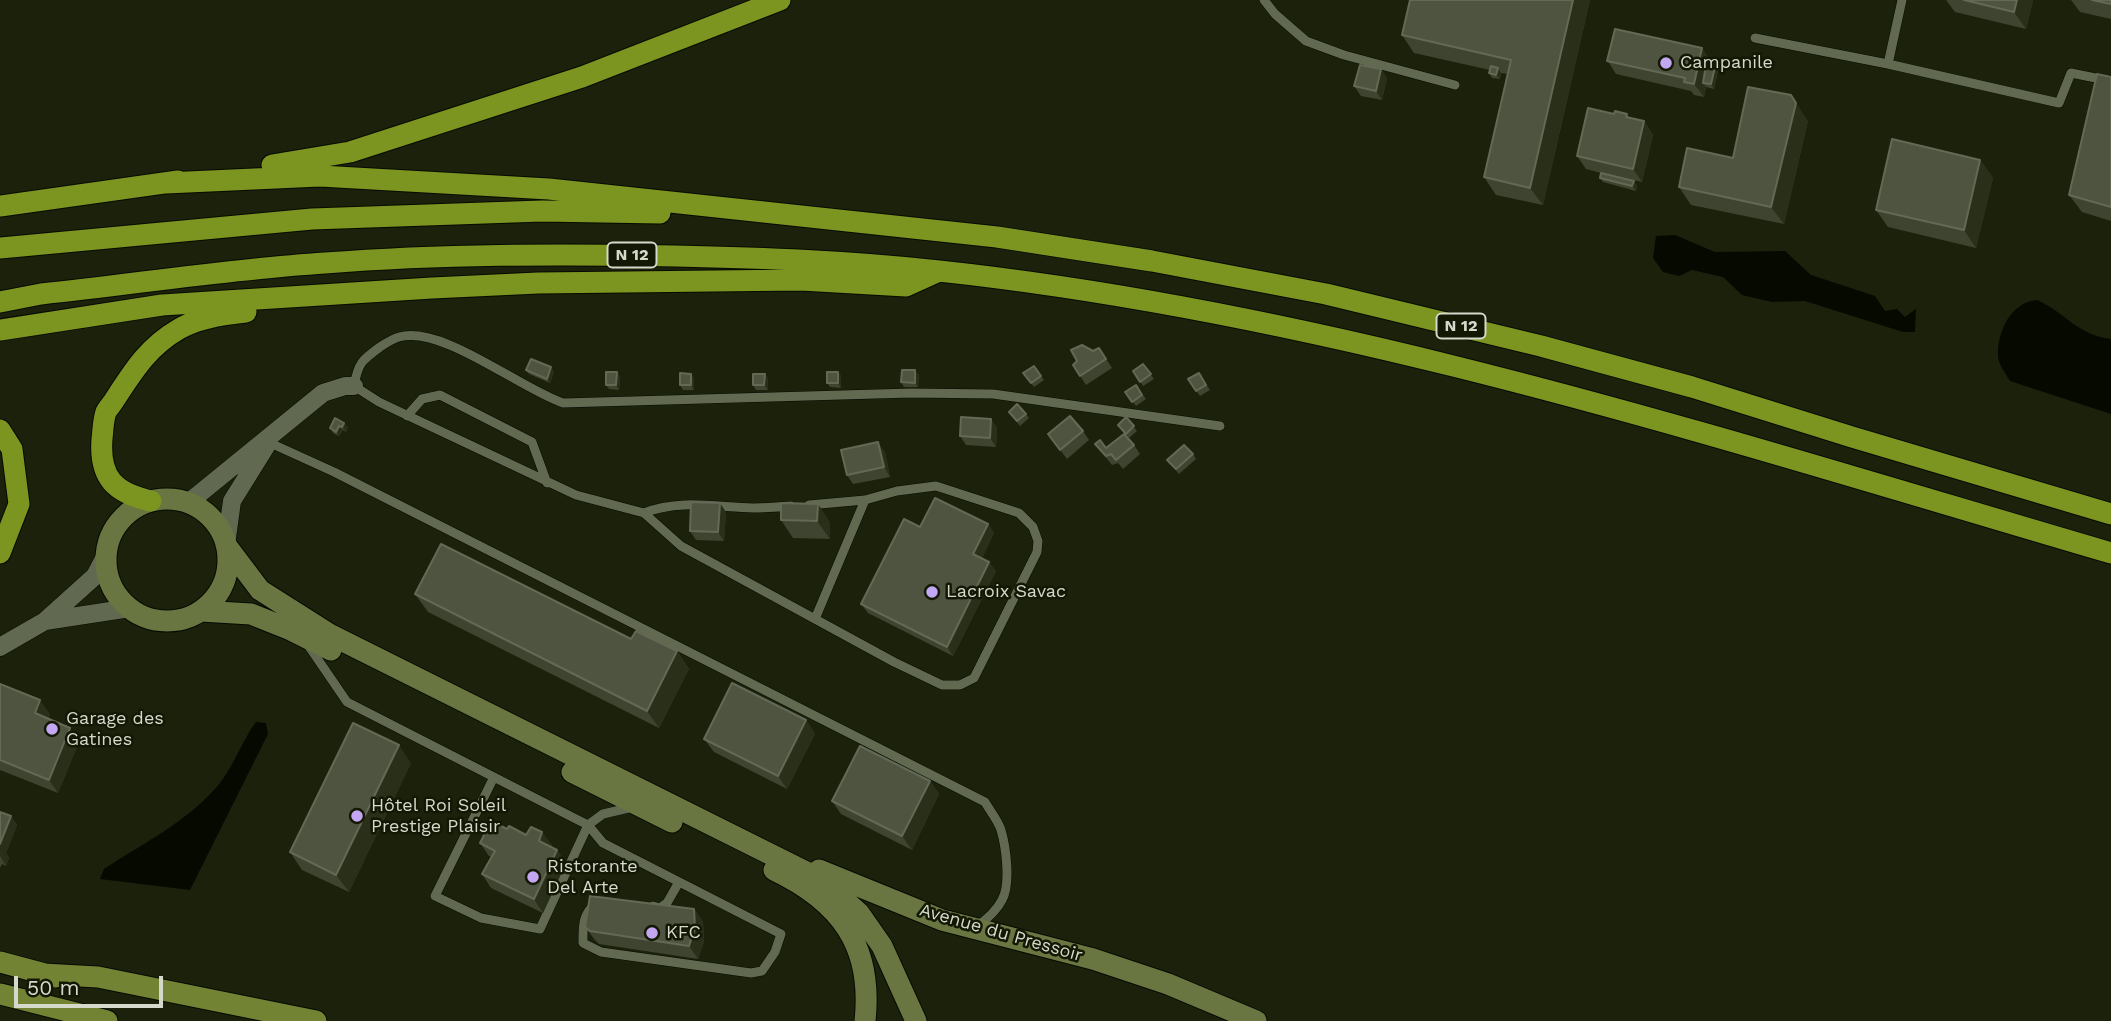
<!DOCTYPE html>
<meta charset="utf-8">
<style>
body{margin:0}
#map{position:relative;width:2111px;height:1021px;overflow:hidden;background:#1c210c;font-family:"Work Sans",sans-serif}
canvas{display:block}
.scale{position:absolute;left:14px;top:976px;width:149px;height:32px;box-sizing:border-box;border:4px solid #d4d9cb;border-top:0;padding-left:9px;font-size:21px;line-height:24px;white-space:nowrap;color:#d4d9cb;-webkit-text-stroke:5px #131804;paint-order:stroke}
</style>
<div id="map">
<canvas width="2111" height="1021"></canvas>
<div class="scale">50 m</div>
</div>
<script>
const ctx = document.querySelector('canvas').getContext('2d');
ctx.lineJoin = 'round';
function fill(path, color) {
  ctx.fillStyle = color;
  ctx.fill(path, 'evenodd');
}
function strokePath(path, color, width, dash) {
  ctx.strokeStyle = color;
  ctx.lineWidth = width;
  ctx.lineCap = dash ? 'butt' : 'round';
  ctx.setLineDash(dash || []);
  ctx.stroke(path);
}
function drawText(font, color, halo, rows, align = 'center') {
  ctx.font = font + ' "Work Sans",sans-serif';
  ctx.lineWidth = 5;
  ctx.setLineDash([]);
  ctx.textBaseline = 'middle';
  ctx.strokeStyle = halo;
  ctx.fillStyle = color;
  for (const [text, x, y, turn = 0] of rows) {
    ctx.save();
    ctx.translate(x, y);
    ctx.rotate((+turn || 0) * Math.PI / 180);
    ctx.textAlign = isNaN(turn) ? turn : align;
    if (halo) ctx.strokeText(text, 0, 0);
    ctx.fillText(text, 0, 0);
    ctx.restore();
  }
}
const water = new Path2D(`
 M1675 235 1715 252 1785 251 1811 275 1875 296 1885 311 1897 309 1905 317 1916 309 1915 332H1903L1805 301 1772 302 1742 295 1723 277 1692 270 1679 276 1663 272 1653 258 1656 236Z
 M2037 300C2066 313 2077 335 2111 339V414L2010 381C2006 374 1998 364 1998 356 1997 332 2011 302 2037 300Z
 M256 722 266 723 268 734 190 890 100 879 104 869C144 843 190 820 220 783 234 765 242 741 256 722Z`);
const lane = new Path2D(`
 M1264 0 1275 14 1306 41 1344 55 1455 85
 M1755 38 1888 64 1902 0
 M1888 64 2059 103 2071 73 2111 81
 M407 416 422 399 440 395 532 442 547 483
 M268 442 334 472 985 802C990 811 998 820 1001 830 1006 847 1011 884 1002 900 996 912 986 920 976 927
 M809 505 865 500 897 491 936 486 1019 513 1033 527 1038 541 1037 552 974 678 960 685H942L894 662 681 546 644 513 576 495 379 402 354 386C358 363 362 360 380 347 386 343 392 339 399 337 442 325 519 388 563 403L911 393 993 394 1220 426
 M644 513C679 499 716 507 753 508 765 508 778 507 791 506
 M815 619 865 500
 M308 645 347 702 574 818 588 825 603 843 781 934 775 952 762 971 751 973 601 952 583 943C583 928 582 913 596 904
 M494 777 435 896 481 918 540 929 588 825 603 814 633 807
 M653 906 660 908 667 903 679 882`);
const street = new Path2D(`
 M188 503 323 393 345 386H354
 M226 545 232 501 268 443
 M107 553 95 576 45 621 130 608
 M0 647 45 621`);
const secondary = new Path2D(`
 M106 560a61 61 0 1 1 122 0a61 61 0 1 1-122 0Z
 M226 545 260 590 331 635 822 880 859 913 882 946 916 1021
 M201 611 251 614 291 630 331 650
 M572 772 672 822
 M774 870C841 902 873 946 865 1021
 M819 870 942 920 1093 959 1168 984 1256 1021`);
const primary = new Path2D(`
 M0 962 56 977
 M43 974 98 977 316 1021
 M0 994 107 1021`);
const highway = new Path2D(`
 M272 165 350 152 582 77 780 0
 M166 183 320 176 549 189 997 237 1152 261 1326 294 1541 346 1692 387 1852 437 2111 514
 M0 206 178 181
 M0 248 312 219 542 211 660 213
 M0 302 41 294C136 284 230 269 325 263 442 254 558 254 675 256 763 258 851 261 939 271 1340 314 1725 440 2111 553
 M0 330 162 305 432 288 538 283 801 280 906 286 937 272
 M0 430 12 449 19 504 0 553
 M151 501C115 493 99 478 102 439 103 431 103 420 106 412 108 408 113 403 115 399 134 370 148 347 179 329 198 318 225 314 246 312`);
const wall = new Path2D(`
 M1410 0H1590L1543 205 1496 195 1484 177 1507 74 1501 73 1500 79 1492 78 1489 73 1490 70 1414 53 1402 35Z
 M1946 0H2033L2026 29 1955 12Z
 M2071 0H2111V19L2080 12Z
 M1702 48 1711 62 1710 66 1718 71 1714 89 1706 87 1704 97 1694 95 1691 91 1616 74 1607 60Z
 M1381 69 1387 79 1382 100 1361 96 1354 86Z
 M2111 77V221L2082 212 2069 195Z
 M1614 114H1627L1630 118 1644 121 1653 135 1642 182 1604 173 1634 181 1637 186 1636 191 1603 182 1600 178 1601 173 1586 169 1577 156Z
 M1808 121 1784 224 1691 205 1679 187 1733 158Z
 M1980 160 1993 178 1976 248 1888 227 1876 210Z
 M1099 348 1112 368 1086 385 1073 365Z
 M1143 364 1154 379 1143 386 1133 371Z
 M1034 366 1044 380 1034 387 1023 373Z
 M526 370 554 372 550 383 529 374Z
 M617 372 620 377 619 390 609 389 606 385Z
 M838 372 841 376V388L830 387 827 383Z
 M1199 373 1210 390 1200 396 1188 379Z
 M765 374 768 379V390H756L753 385Z
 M919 375 918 387H904L901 382Z
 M694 378V390H683L680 385Z
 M1136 385 1146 399 1136 406 1125 392Z
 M1009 412 1026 414 1029 418 1020 426Z
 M1126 417 1137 431 1129 438 1118 425Z
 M991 419 997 428 996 447 966 445 960 436Z
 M344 423 348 428 346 432 343 430 339 436 333 433 330 428Z
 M1083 431 1089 440 1067 459 1048 434Z
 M1095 444 1106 448 1134 445 1140 454 1123 469 1118 463 1112 465Z
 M885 452 890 477 853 484 847 475Z
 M1193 454 1196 459 1179 474 1167 460Z
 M726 512 724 541 696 540 690 531Z
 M781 520 830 522V539L793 538Z
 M988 524 994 533 982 558 996 571 953 656 868 613 861 604 920 527Z
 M415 594 631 639 677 651 689 669 659 728 428 612Z
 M0 684 50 714 48 719 79 742 58 793 0 770Z
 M806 720 815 734 787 789 714 752 704 739Z
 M411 763 349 892 302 870 290 852Z
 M930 781 939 794 912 850 841 814 832 801Z
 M0 812 11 816 17 825 6 853 9 858 6 866 2 864 0 868Z
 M507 829 552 845 551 847 557 850 566 863 543 913 491 888 482 874 492 857 489 856 480 843Z
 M694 909 703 922 704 942 698 959 599 944 595 940 585 927Z`);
const shadedWall = new Path2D(`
 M1573 0H1590L1543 205 1530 188Z
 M2017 0H2033L2026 29 2014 12Z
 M1702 48 1711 62 1707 83H1703L1706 87 1704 97 1694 84Z
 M1715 67 1718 71 1714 89 1711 84Z
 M1498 68 1501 73 1500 79 1496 75Z
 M1381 69 1387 79 1382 100 1376 91Z
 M1791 95 1808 121 1784 224 1771 207Z
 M1644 121 1653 135 1642 182 1633 169Z
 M1980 160 1993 178 1976 248 1964 230Z
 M1634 181 1637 186 1636 191 1632 186Z
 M551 367 554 372 550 383 547 379Z
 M915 370 919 375 918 387 915 383Z
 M617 372 620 377 619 390 616 385Z
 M838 372 841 376V388L838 383Z
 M691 374 694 378V390L691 385Z
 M765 374 768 379V390L764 385Z
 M991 419 997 428 996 447 990 438Z
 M344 423 348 428 346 432 342 427Z
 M339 426 343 430 339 436 336 432Z
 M878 442 885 452 890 477 884 467Z
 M720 503 726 512 724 541 718 532Z
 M818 504 830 522V539L817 521Z
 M988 524 994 533 980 563 973 554Z
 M989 562 996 571 953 656 947 647Z
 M677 651 689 669 659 728 647 711Z
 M40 700 50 714 44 727 35 713Z
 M806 720 815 734 787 789 778 776Z
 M70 728 79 742 58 793 49 780Z
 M399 745 411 763 349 892 336 875Z
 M930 781 939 794 912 850 902 836Z
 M11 816 17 825 6 853 9 858 6 866 0 856V844Z
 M542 832 552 845 548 854 539 841Z
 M557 850 566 863 543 913 534 899Z
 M694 909 703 922 704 942 698 959 689 946Z`);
const building = new Path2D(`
 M1410 0H1573L1530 188 1484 177 1511 60 1402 35Z
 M1964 0H2017L2014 12Z
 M2092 0H2111V4Z
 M1615 29 1702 48 1694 84 1684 82 1685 78 1607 61Z
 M1360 65 1381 69 1376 91 1354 86Z
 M1706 65 1715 67 1711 84 1703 83Z
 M1491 66 1498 68 1496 75 1489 73Z
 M2097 74 2111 77V207L2069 195Z
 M1748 87 1791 95 1796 103 1771 207 1679 187 1687 148 1733 158Z
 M1588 108 1614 114 1615 111 1627 114 1626 117 1644 121 1633 169 1577 156Z
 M1892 139 1980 160 1964 230 1876 210Z
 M1601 173 1634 181 1632 186 1600 178Z
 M1082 345 1093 351 1099 348 1106 359 1080 376 1073 365 1077 361 1071 350Z
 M531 359 551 367 547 379 526 370Z
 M1143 364 1151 374 1140 382 1133 371Z
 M1034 366 1041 376 1031 383 1023 373Z
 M902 370H915V383L901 382Z
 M606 372H617L616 385H606Z
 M827 372H838V383H827Z
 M680 373 691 374V385H680Z
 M1199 373 1206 385 1196 391 1188 379Z
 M753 374H765L764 385H753Z
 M1136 385 1142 395 1132 402 1125 392Z
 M1017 404 1026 414 1017 421 1009 412Z
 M1070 416 1083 431 1060 450 1048 434Z
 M961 417 991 419 990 438 960 436Z
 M1126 417 1134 426 1126 434 1118 425Z
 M335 418 344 423 342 427 339 426 336 432 330 428Z
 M1124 434 1134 445 1116 460 1111 454 1106 456 1095 444 1100 440 1106 448Z
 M878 442 884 467 847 475 841 450Z
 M1184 445 1193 454 1176 469 1167 460Z
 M935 498 988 524 973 554 989 562 947 647 861 604 904 519 920 527Z
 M691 502 720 503 718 532 690 531Z
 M781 503 818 504 817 521 781 520Z
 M441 544 631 639 636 631 677 651 647 711 415 594Z
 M732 683 806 720 778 776 704 739Z
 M0 684 40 700 35 713 70 728 49 780 0 760Z
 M353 723 399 745 336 875 290 852Z
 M860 746 930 781 902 836 832 801Z
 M0 812 11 816 0 844Z
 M491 821 507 829 509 826 526 835 531 827 542 832 539 841 557 850 534 899 482 874 495 851 480 843Z
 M590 896 694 909 695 928 689 946 590 931 585 927Z`);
const markers = [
 [1666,63,7,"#c3a7f2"],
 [932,592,7,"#c3a7f2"],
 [52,729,7,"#c3a7f2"],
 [357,816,7,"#c3a7f2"],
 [533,877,7,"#c3a7f2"],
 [652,933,7,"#c3a7f2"]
];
const shields = [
 [632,255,49],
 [1461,326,49]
];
const shieldNames = [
 ["N 12",632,255],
 ["N 12",1461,326]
];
const poiNames = [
 ["Campanile",1680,63],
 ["Lacroix Savac",946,592],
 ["Garage des",66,719],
 ["Gatines",66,740],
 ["Hôtel Roi Soleil",371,806],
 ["Prestige Plaisir",371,827],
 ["Ristorante",547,867],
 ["Del Arte",547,888],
 ["KFC",666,933]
];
const streetNames = [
 ["Avenue du Pressoir",1001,933,16]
];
fill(water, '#050900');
strokePath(lane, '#070a00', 10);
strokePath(street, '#070a00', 19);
strokePath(secondary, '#070a00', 23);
strokePath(primary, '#070a00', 23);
strokePath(highway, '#070a00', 23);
strokePath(lane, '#626951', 9);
strokePath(street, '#626951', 18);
strokePath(secondary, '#6a7642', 21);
strokePath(primary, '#728334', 21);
strokePath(highway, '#7c9420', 21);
fill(wall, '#3e442f');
fill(shadedWall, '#2a2f1a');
fill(building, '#4e5440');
strokePath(building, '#636955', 2);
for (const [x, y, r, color] of markers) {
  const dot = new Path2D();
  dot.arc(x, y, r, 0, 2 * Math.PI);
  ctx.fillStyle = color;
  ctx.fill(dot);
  strokePath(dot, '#131804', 2.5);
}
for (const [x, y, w] of shields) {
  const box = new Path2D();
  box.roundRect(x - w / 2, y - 12.5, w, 25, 5);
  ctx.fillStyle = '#131804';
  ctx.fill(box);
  strokePath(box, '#d4d9cb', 2);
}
drawText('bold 16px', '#d4d9cb', null, shieldNames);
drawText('18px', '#d4d9cb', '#131804', poiNames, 'left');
drawText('18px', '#d4d9cb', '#131804', streetNames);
</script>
